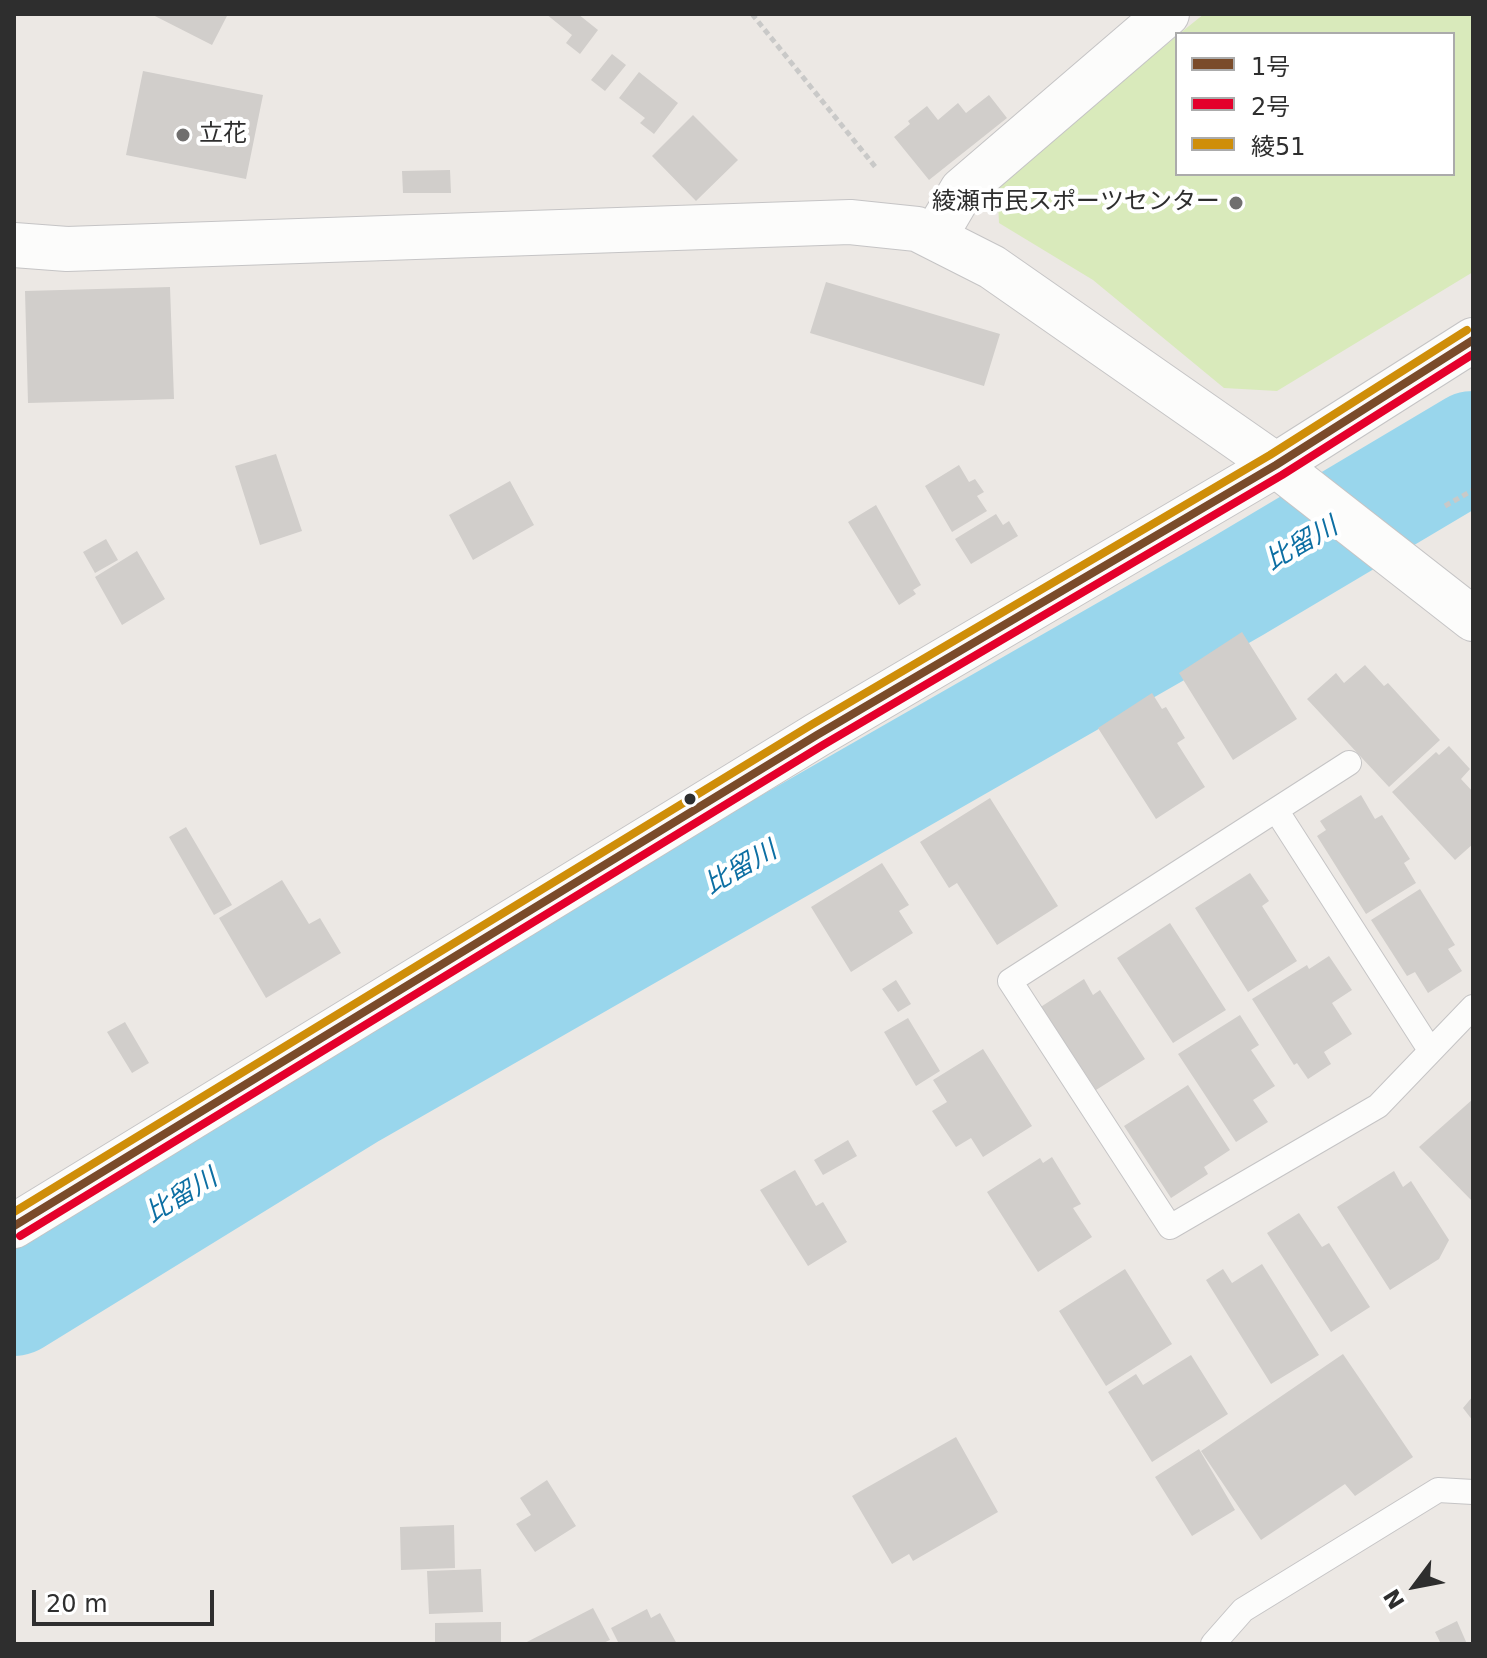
<!DOCTYPE html>
<meta charset="utf-8">
<style>
body{margin:0}
#map{position:relative;width:1487px;height:1658px;overflow:hidden;background:#ece8e4;font-family:"DejaVu Sans","Noto Sans JP",sans-serif}
canvas{display:block}
.frame{position:absolute;inset:0;border:16px solid #2e2e2e;pointer-events:none}
.legend{position:absolute;left:1175px;top:32px;width:280px;height:144px;box-sizing:border-box;background:#fff;border:2px solid #ababab;margin:0;padding:10px 14px;list-style:none;font-size:24px;color:#2e2e2e}
.legend li{display:flex;align-items:center;gap:16px;height:40px}
.legend b{width:40px;border:2px solid #ababab}
.north{position:absolute;left:1375px;top:1546px;width:80px;height:80px;-webkit-text-stroke:6px #fff;paint-order:stroke;rotate:238deg;font-size:22px;font-weight:700;line-height:32px;text-align:center;color:#2e2e2e}
.north::after{content:'';display:block;margin:auto;width:28px;height:36px;background:#2e2e2e;clip-path:polygon(50% 0,100% 100%,50% 72%,0 100%)}
.scale{position:absolute;left:32px;top:1590px;width:182px;height:36px;box-sizing:border-box;border:4px solid #2e2e2e;border-top:0;padding-left:10px;font-size:24px;line-height:28px;white-space:nowrap;color:#2e2e2e;-webkit-text-stroke:6px #fff;paint-order:stroke}
</style>
<div id="map">
<canvas width="1487" height="1658"></canvas>
<div class="frame"></div>
<ul class="legend">
<li><b style="height:10px;background:#7a4b2a"></b>1号</li>
<li><b style="height:10px;background:#e4002b"></b>2号</li>
<li><b style="height:10px;background:#cf8e09"></b>綾51</li>
</ul>
<div class="north">N</div>
<div class="scale">20 m</div>
</div>
<script>
const ctx = document.querySelector('canvas').getContext('2d');
ctx.lineJoin = 'round';
function fill(path, color) {
  ctx.fillStyle = color;
  ctx.fill(path, 'evenodd');
}
function strokePath(path, color, width, dash) {
  ctx.strokeStyle = color;
  ctx.lineWidth = width;
  ctx.lineCap = dash ? 'butt' : 'round';
  ctx.setLineDash(dash || []);
  ctx.stroke(path);
}
function drawText(font, color, halo, rows, align = 'center') {
  ctx.font = font + ' "DejaVu Sans","Noto Sans JP",sans-serif';
  ctx.lineWidth = 8;
  ctx.setLineDash([]);
  ctx.textBaseline = 'middle';
  ctx.strokeStyle = halo;
  ctx.fillStyle = color;
  for (const [text, x, y, turn = 0] of rows) {
    ctx.save();
    ctx.translate(x, y);
    ctx.rotate((+turn || 0) * Math.PI / 180);
    ctx.textAlign = isNaN(turn) ? turn : align;
    if (halo) ctx.strokeText(text, 0, 0);
    ctx.fillText(text, 0, 0);
    ctx.restore();
  }
}
const pitch = new Path2D(`
 M1204 14H1473V272L1277 391 1224 388 1093 280 999 223 997 183 1177 36V174H1453V34H1179Z`);
const river = new Path2D(`
 M14 1301 352 1093 1236 587 1473 446`);
const building = new Path2D(`
 M151 14H228L212 45Z
 M546 14H578L598 30 580 54 566 43 572 35Z
 M612 54 626 65 605 91 591 80Z
 M143 71 263 95 246 179 126 155Z
 M639 72 678 103 654 134 640 123 645 118 619 98Z
 M989 95 1007 118 929 180 894 137 910 124 908 121 927 106 938 120 958 103 966 113Z
 M693 115 738 160 696 201 652 156Z
 M450 170 451 193H403L402 171Z
 M826 282 1000 334 984 386 810 333Z
 M170 287 174 399 28 403 25 291Z
 M276 454 302 531 260 545 235 466Z
 M959 465 969 482 975 479 984 492 977 496 987 511 952 532 925 486Z
 M510 481 534 525 473 560 449 515Z
 M876 505 921 585 913 590 916 594 899 605 848 522Z
 M996 514 1003 525 1009 521 1018 536 971 564 955 539Z
 M106 539 118 560 95 573 83 552Z
 M137 551 165 599 122 625 95 577Z
 M1242 632 1297 719 1233 760 1179 673Z
 M1365 665 1384 686 1388 683 1440 740 1389 787 1307 699 1336 673 1344 683Z
 M1152 693 1162 709 1166 707 1185 738 1177 743 1205 787 1156 819 1098 728Z
 M1449 746 1470 769 1461 779 1473 792V844L1455 860 1392 792 1436 752 1439 755Z
 M1361 795 1375 819 1382 815 1410 859 1404 863 1416 883 1366 914 1317 836 1326 830 1320 821Z
 M990 798 1058 906 997 945 957 883 949 888 920 842Z
 M186 827 232 905 214 915 169 837Z
 M882 863 909 905 899 911 913 933 851 972 811 907Z
 M1250 873 1269 901 1262 906 1297 961 1248 992 1195 908Z
 M282 880 309 924 320 918 341 953 266 998 219 918Z
 M1420 889 1455 945 1448 949 1462 971 1428 993 1415 972 1407 976 1371 920Z
 M1170 923 1226 1010 1173 1043 1117 958Z
 M1329 956 1352 990 1332 1003 1352 1034 1324 1052 1331 1064 1308 1079 1297 1063 1294 1065 1252 999 1307 965 1309 969Z
 M1084 979 1093 995 1100 990 1145 1059 1096 1090 1073 1055 1068 1058 1036 1010Z
 M896 980 911 1004 898 1012 882 989Z
 M1240 1015 1259 1045 1251 1050 1275 1086 1253 1100 1268 1122 1236 1142 1178 1054Z
 M908 1018 940 1071 916 1086 884 1032Z
 M125 1022 149 1063 132 1073 107 1032Z
 M983 1049 1032 1126 983 1157 971 1138 956 1147 932 1111 947 1102 933 1080Z
 M1188 1085 1230 1150 1204 1167 1208 1174 1171 1198 1124 1126Z
 M1473 1099V1202L1419 1147Z
 M848 1140 857 1156 823 1175 814 1160Z
 M1052 1157 1081 1204 1073 1208 1092 1237 1038 1272 987 1192 1040 1158 1043 1163Z
 M795 1170 816 1206 823 1202 847 1242 808 1266 760 1190Z
 M1394 1171 1403 1187 1411 1181 1449 1240 1439 1259 1390 1290 1337 1207Z
 M1299 1213 1322 1247 1329 1243 1370 1307 1331 1332 1267 1233Z
 M1262 1264 1319 1355 1271 1384 1206 1280 1223 1269 1232 1283Z
 M1125 1269 1172 1344 1106 1386 1059 1311Z
 M1343 1354 1413 1457 1355 1496 1345 1484 1261 1540 1201 1451Z
 M1191 1355 1228 1414 1152 1462 1108 1392 1136 1374 1143 1385Z
 M1473 1396V1421L1463 1408Z
 M956 1437 998 1512 913 1561 909 1554 892 1564 852 1496Z
 M1199 1449 1235 1510 1192 1536 1155 1477Z
 M547 1480 576 1526 535 1552 516 1524 531 1515 520 1498Z
 M454 1525 455 1568 401 1570 400 1527Z
 M481 1569 483 1612 429 1614 427 1571Z
 M593 1608 610 1640 601 1644H523Z
 M647 1609 651 1618 660 1613 677 1644H619L611 1628Z
 M1457 1621 1467 1644H1441L1435 1632Z
 M501 1622V1644H435V1623Z`);
const path = new Path2D(`
 M752 14 877 169
 M1445 506 1473 490`);
const lane = new Path2D(`
 M1349 763 1010 981 1170 1227 1378 1106 1473 1007
 M1276 810 1430 1050
 M1213 1644 1243 1610 1438 1490 1473 1492`);
const street = new Path2D(`
 M935 236 962 190 1167 14`);
const secondary = new Path2D(`
 M14 245 67 249 850 222 917 229 992 267 1276 465 1473 619
 M14 1226 817 735 1276 465 1473 340`);
const bus1 = new Path2D(`
 M14 1226 817 735 1276 465 1473 340`);
const bus2 = new Path2D(`
 M20 1236 823 745 1282 475 1473 354`);
const bus3 = new Path2D(`
 M14 1212 811 725 1270 455 1467 330`);
const markers = [
 [183,135,8,"#706f6e"],
 [1236,203,8,"#706f6e"],
 [690,799,7,"#2e2e2e"]
];
const poiNames = [
 ["立花",199,135],
 ["綾瀬市民スポーツセンター",1220,203,"right"]
];
const waterNames = [
 ["比留川",1302,545,-30],
 ["比留川",741,869,-30],
 ["比留川",182,1197,-31]
];
fill(pitch, '#d9eabb');
strokePath(river, '#99d6ec', 110);
fill(building, '#d1cecb');
strokePath(lane, '#c5c4c5', 26);
strokePath(street, '#c5c4c5', 46);
strokePath(secondary, '#c5c4c5', 46);
strokePath(path, '#c9c9c8', 5, [6, 4]);
strokePath(lane, '#fcfcfb', 24);
strokePath(street, '#fcfcfb', 44);
strokePath(secondary, '#fcfcfb', 44);
strokePath(bus1, '#7a4b2a', 8);
strokePath(bus2, '#e4002b', 8);
strokePath(bus3, '#cf8e09', 8);
for (const [x, y, r, color] of markers) {
  const dot = new Path2D();
  dot.arc(x, y, r, 0, 2 * Math.PI);
  ctx.fillStyle = color;
  ctx.fill(dot);
  strokePath(dot, '#fff', 3);
}
drawText('24px', '#2e2e2e', '#fff', poiNames, 'left');
drawText('italic 26px', '#0d6fa3', '#fff', waterNames);
</script>
